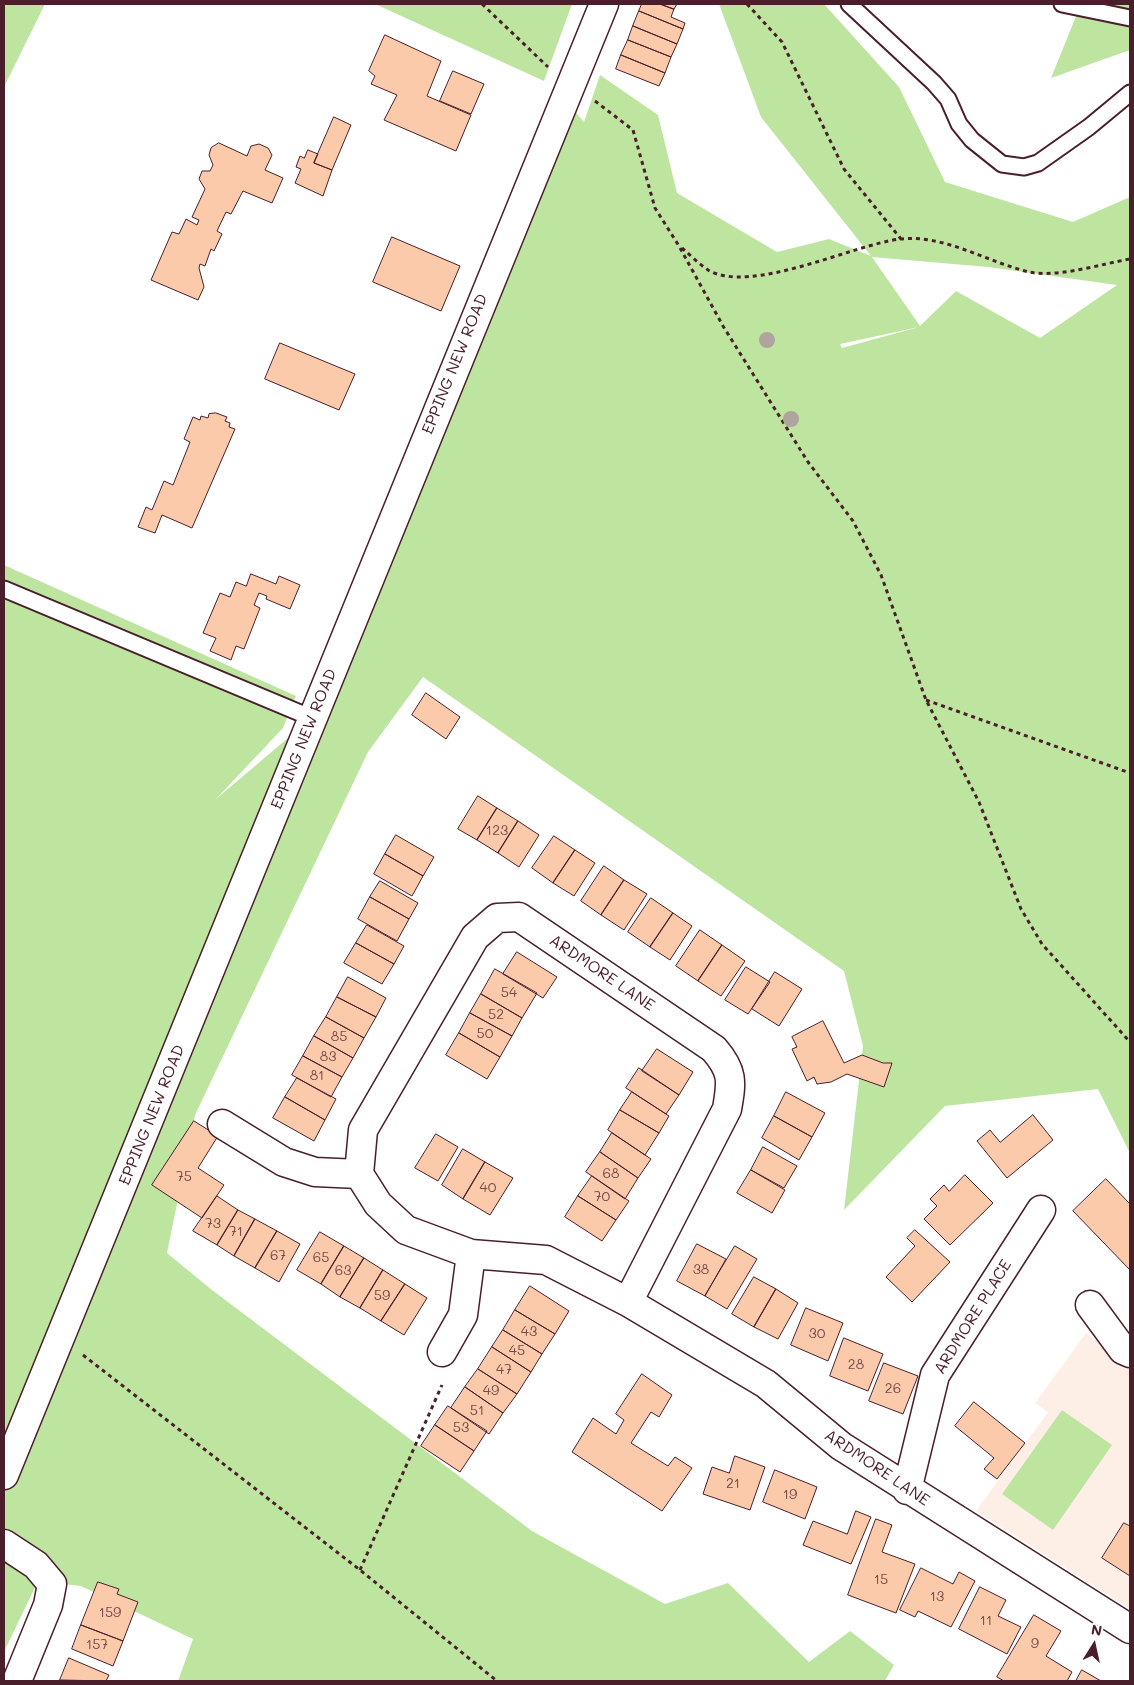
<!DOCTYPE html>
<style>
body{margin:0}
#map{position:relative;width:1134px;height:1685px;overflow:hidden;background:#fff;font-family:Mali,sans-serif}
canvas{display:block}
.frame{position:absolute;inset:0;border:5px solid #4a1f2b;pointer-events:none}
.north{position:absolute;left:1069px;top:1620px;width:50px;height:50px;-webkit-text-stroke:4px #fff;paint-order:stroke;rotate:10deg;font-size:14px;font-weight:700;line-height:20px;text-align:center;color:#4a1f2b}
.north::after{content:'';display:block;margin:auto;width:18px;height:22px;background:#4a1f2b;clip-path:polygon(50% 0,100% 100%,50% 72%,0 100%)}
</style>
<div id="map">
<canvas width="1134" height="1685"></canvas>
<div class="frame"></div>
<div class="north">N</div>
</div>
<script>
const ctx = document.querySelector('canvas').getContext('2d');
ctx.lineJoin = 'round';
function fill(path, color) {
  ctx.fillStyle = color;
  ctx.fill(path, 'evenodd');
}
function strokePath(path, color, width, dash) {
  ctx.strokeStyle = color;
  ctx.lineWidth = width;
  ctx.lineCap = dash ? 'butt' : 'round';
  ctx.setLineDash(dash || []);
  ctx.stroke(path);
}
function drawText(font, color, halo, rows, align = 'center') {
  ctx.font = font + ' Mali,sans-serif';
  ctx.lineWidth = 4;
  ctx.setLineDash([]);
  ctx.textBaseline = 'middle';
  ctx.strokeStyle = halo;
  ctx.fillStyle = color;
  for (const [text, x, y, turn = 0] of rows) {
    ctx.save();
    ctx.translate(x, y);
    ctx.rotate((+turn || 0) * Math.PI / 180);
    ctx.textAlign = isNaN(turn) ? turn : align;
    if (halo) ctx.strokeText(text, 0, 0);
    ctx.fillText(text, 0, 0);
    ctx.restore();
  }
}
const built = new Path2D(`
 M1086 1333 1130 1362V1609L976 1511 1048 1412 1035 1403Z`);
const green = new Path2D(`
 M4 4H45L4 87Z
 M375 4H572L544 81Z
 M719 4H824L899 87 945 182 1073 222 1130 197V1153L1098 1089 945 1106 844 1210 863 1046 844 971 423 677 368 752 195 1115 167 1253 212 1290 532 1531 665 1604 728 1583 809 1662 850 1631 894 1665 885 1681H178L193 1639 81 1586 38 1581 4 1652V565L296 696 283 728 216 799 321 710 563 97 584 122 600 75 658 115 677 193 777 252 829 239 871 256 761 117ZM872 257 988 267 1117 285 1040 338 956 291 920 326ZM919 327 842 348 840 344Z
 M1081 4H1130V50L1051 78Z
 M1062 1410 1112 1445 1053 1530 1002 1494Z`);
const building = new Path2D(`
 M642 4H660L674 9 671 17 685 23 683 29 639 11Z
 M660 4H677L674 9Z
 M639 11 683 29 677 44 633 26Z
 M633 26 677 44 671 57 628 40Z
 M385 35 441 61 427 96 471 115 456 151 384 120 397 95 371 84 375 76 369 71Z
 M628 40 671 57 665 73 621 55Z
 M621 55 665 73 659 86 616 69Z
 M453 71 484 84 471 114 440 101Z
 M334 117 351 125 332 170 314 163Z
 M219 143 247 156 251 146 259 144 268 148 272 155 265 170 283 178 272 203 243 191 231 214 226 212 217 231 222 234 214 251 211 249 205 266 200 264 199 268 204 287 198 300 151 280 172 232 179 234 186 219 197 225 199 220 192 217 205 189 199 179 202 171H210L213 165 209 155 211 148Z
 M308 150 318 154 314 163 332 170 323 196 295 183 301 169 296 167 300 156 304 158Z
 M392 237 460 266 441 311 373 282Z
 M280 343 355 374 339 410 265 379Z
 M216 413 227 417 225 421 230 423 229 427 235 429 192 528 162 515 155 533 138 527 146 507 152 510 164 481 173 485 190 442 184 439 193 417 200 420 201 416 208 418 209 414Z
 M251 574 276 584 279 576 300 585 290 609 266 599 267 596 259 593 254 605 260 608 244 649 236 646 231 660 210 651 216 638 203 633 220 593 230 597 236 582 246 586Z
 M426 693 460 717 446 739 412 715Z
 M478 796 497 808 477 840 458 829Z
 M497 808 518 821 498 853 477 840Z
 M518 821 539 835 519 867 498 853Z
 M396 835 434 857 423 876 385 854Z
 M554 836 575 850 553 883 532 868Z
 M575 850 595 863 574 896 553 883Z
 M385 854 423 876 412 896 374 874Z
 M604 866 624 880 601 915 581 901Z
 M624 880 647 894 624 930 601 915Z
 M380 881 418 903 409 919 370 897Z
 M370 897 409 919 397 941 358 919Z
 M651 898 673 913 650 947 628 932Z
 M673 913 692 926 670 960 650 947Z
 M367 925 404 946 394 964 356 943Z
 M700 930 722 945 698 981 676 966Z
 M356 943 394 964 382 984 344 963Z
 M722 945 745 961 721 996 698 981Z
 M517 952 557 977 543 998 503 974Z
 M746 967 770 982 748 1014 725 1000Z
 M495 969 537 993 522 1018 481 994Z
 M775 972 802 989 779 1026 752 1009Z
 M348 977 386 998 376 1017 337 997Z
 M481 994 522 1018 512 1036 470 1013Z
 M337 997 376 1017 364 1038 326 1017Z
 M470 1013 512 1036 500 1057 459 1033Z
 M326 1017 364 1038 353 1058 314 1036Z
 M823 1021 844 1063 862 1055 883 1063H892L884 1087 847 1074 831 1082 817 1084 814 1077 807 1081 792 1049 797 1047 792 1037Z
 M459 1033 500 1057 487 1079 446 1055Z
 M314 1036 353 1058 342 1077 303 1056Z
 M657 1049 693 1072 679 1095 642 1071Z
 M303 1056 342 1077 331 1097 292 1075Z
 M639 1068 679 1095 666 1114 626 1088Z
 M297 1078 336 1099 325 1120 285 1097Z
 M632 1092 669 1116 659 1133 620 1110Z
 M786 1092 825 1113 812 1137 774 1116Z
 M285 1097 325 1120 314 1141 273 1118Z
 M620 1110 659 1133 645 1155 608 1130Z
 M1033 1115 1053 1140 1007 1178 977 1141 990 1130 1000 1142Z
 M774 1116 812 1137 799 1160 762 1138Z
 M194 1121 218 1136 198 1168 224 1185 202 1218 152 1185Z
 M612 1133 651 1159 638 1178 600 1152Z
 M436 1134 458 1147 438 1181 415 1168Z
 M763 1147 797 1166 784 1188 751 1170Z
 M463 1149 485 1162 463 1199 442 1185Z
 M600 1152 638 1178 625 1199 586 1172Z
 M485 1162 513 1178 490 1215 463 1199Z
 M751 1170 785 1190 772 1213 737 1193Z
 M965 1175 993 1203 950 1245 924 1219 937 1206 930 1199 944 1185 949 1191Z
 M592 1176 629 1201 616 1220 578 1196Z
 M1106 1179 1130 1204V1270L1073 1211Z
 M217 1196 238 1210 217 1245 193 1231Z
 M578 1196 616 1220 602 1241 565 1217Z
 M238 1210 255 1219 234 1256 217 1245Z
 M255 1219 277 1231 255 1268 234 1256Z
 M915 1230 950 1262 912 1302 886 1277 915 1246 907 1238Z
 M277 1231 300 1244 279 1282 255 1268Z
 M320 1232 344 1246 321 1284 297 1270Z
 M697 1244 726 1259 705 1296 677 1281Z
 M344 1246 364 1258 340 1297 321 1284Z
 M735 1246 757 1259 727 1309 705 1296Z
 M364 1258 383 1270 360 1308 340 1297Z
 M383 1270 405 1284 381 1321 360 1308Z
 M754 1277 776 1289 754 1327 732 1314Z
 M405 1284 427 1298 404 1335 381 1321Z
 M530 1286 569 1311 555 1334 515 1310Z
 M776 1289 798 1303 778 1339 754 1327Z
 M806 1308 843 1323 828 1361 791 1345Z
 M515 1310 555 1334 542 1354 503 1330Z
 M503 1330 542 1354 531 1372 492 1347Z
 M844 1338 883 1354 868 1391 830 1376Z
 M492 1347 531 1372 517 1394 478 1369Z
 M884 1363 918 1376 903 1414 869 1401Z
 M478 1369 517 1394 503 1413 465 1387Z
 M642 1374 672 1395 659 1417 651 1412 631 1443 668 1466 675 1457 692 1468 662 1511 572 1452 593 1418 616 1434 624 1420 616 1414Z
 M465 1387 503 1413 489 1434 451 1408Z
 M974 1402 1025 1443 997 1479 984 1469 994 1458 955 1426Z
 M448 1406 487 1431 474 1451 435 1425Z
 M435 1425 474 1451 460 1472 421 1446Z
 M735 1456 765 1467 750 1510 703 1494 712 1467 729 1473Z
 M775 1470 817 1487 805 1519 763 1502Z
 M856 1511 871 1517 851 1564 803 1545 813 1521 847 1534Z
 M876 1519 892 1525 882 1552 915 1564 896 1613 848 1595Z
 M1124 1523 1130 1526V1576L1102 1558Z
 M921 1568 953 1584 959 1572 975 1581 951 1627 918 1611 915 1617 900 1610Z
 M98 1582 119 1589 117 1594 138 1602 123 1641 81 1625Z
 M980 1587 1006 1600 998 1616 1021 1627 1007 1654 959 1629Z
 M1034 1615 1061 1631 1046 1656 1072 1672 1067 1681H1004L997 1677Z
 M81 1625 123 1641 113 1666 72 1649Z
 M69 1658 109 1675 106 1681 60 1680Z
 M1082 1670 1101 1681H1076Z`);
const path = new Path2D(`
 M482 4 548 67
 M747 4 782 42 844 169 901 239
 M595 101 633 130 655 208 679 246 723 326 808 462 853 521 881 575 926 700 979 802 1021 909 1042 944 1130 1042
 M682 248C690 255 699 264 708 270 751 295 852 245 900 239 944 234 987 262 1029 272 1058 278 1101 264 1130 259
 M926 700 1130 773
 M83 1355 360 1570 497 1681
 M360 1570 442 1385`);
const lane = new Path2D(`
 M849 4 934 83 948 99 959 124 972 140 1002 164 1024 167 1038 163 1089 127 1130 93
 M1062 4 1130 18
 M4 589 312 718`);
const street = new Path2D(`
 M222 1124 284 1162 315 1172 359 1174
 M628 1302 727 1109C732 1081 733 1071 714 1049L519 917 497 918 475 937 363 1130 359 1174 378 1204 406 1230 471 1254 546 1260 628 1302 766 1384 841 1446 1130 1629
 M1090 1305 1123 1350 1130 1353
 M442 1352 463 1315 471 1254
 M907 1490 935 1375 1041 1210
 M4 1544 36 1565 52 1584 48 1605 17 1681`);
const primary = new Path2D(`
 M4 1475 604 4`);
const trees = [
 [767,340],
 [791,419]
];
const numberNames = [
 ["123",497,831],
 ["54",509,993],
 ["52",496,1015],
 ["50",485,1034],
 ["85",339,1037],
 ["83",328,1057],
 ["81",317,1076],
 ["68",611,1174],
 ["75",184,1177],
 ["40",488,1188],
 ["70",602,1197],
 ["73",213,1224],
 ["71",236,1232],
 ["67",278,1256],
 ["65",321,1258],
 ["38",701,1270],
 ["63",343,1271],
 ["59",382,1296],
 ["43",529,1332],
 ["30",817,1334],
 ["45",517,1351],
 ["28",856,1365],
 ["47",504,1370],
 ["26",893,1389],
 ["49",491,1391],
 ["51",477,1411],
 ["53",461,1428],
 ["21",733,1484],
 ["19",790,1495],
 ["15",881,1580],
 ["13",937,1597],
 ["159",110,1613],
 ["11",986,1621],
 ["9",1035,1644],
 ["157",97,1645]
];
const streetNames = [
 ["EPPING NEW ROAD",455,364,-68],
 ["EPPING NEW ROAD",304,739,-68],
 ["ARDMORE LANE",602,973,34],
 ["EPPING NEW ROAD",152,1115,-68],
 ["ARDMORE PLACE",973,1317,-58],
 ["ARDMORE LANE",877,1468,34]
];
fill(built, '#feefe6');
fill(green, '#bee5a0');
fill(building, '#fbcaaa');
strokePath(building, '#4a1f2b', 1);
strokePath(lane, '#4a1f2b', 19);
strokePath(street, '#4a1f2b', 31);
strokePath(primary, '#4a1f2b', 31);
strokePath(path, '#4a1f2b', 3, [4, 4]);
strokePath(lane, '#fff', 15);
strokePath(street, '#fff', 28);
strokePath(primary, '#fff', 28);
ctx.fillStyle = '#afa49e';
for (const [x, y] of trees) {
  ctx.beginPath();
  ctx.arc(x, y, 8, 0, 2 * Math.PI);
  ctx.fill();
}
drawText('14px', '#764a4b', null, numberNames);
drawText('16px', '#4a1f2b', '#fff', streetNames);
</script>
